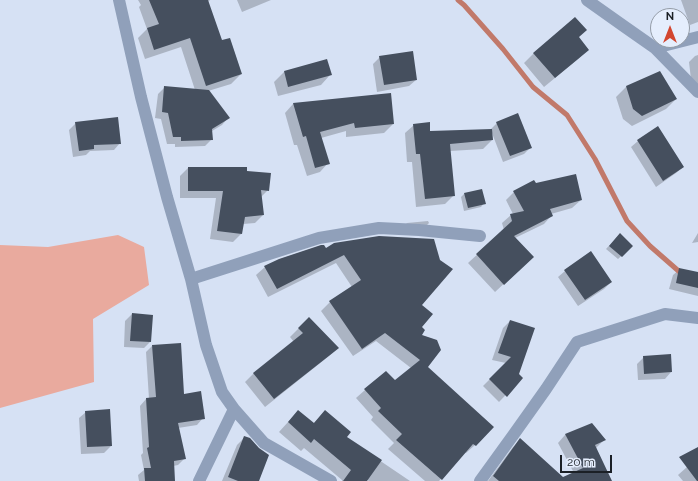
<!DOCTYPE html>
<style>
body{margin:0}
#map{position:relative;width:698px;height:481px;overflow:hidden;background:#d6e1f4;font-family:Raleway,sans-serif}
canvas{display:block}
.north{position:absolute;left:650px;top:8px;width:40px;height:40px;box-sizing:border-box;background:#e5eefd;border:1px solid #949ca7;border-radius:50%;rotate:0deg;font-size:11px;font-weight:700;line-height:16px;text-align:center;color:#1b2026}
.north::after{content:'';display:block;margin:auto;width:14px;height:18px;background:#d24630;clip-path:polygon(50% 0,100% 100%,50% 72%,0 100%)}
.scale{position:absolute;left:560px;top:455px;width:52px;height:18px;box-sizing:border-box;border:2px solid #1b2026;border-top:0;padding-left:5px;font-size:12px;line-height:14px;white-space:nowrap;color:#1b2026;-webkit-text-stroke:3px #e5eefd;paint-order:stroke}
</style>
<div id="map">
<canvas width="698" height="481"></canvas>
<div class="north">N</div>
<div class="scale">20 m</div>
</div>
<script>
const ctx = document.querySelector('canvas').getContext('2d');
ctx.lineJoin = 'round';
function fill(path, color) {
  ctx.fillStyle = color;
  ctx.fill(path, 'evenodd');
}
function strokePath(path, color, width, dash) {
  ctx.strokeStyle = color;
  ctx.lineWidth = width;
  ctx.lineCap = dash ? 'butt' : 'round';
  ctx.setLineDash(dash || []);
  ctx.stroke(path);
}
const green = new Path2D(`
 M118 235 144 247 149 285 93 319 94 382 0 408V245L48 247Z`);
const shadow = new Path2D(`
 M138 0H210L208 2 221 41 241 74 231 84 208 91 228 118 222 125 212 131V139L205 146 175 147V144H167L161 119 155 118 158 94 165 87 195 90 181 47 145 59 138 38 147 29 139 7 141 5Z
 M237 0H271L242 12Z
 M681 0H698V22L690 25Z
 M578 38 588 49 578 59 544 87 524 63 534 53Z
 M698 55V90L692 88 689 62 695 56Z
 M380 57 416 80 409 86 377 92 373 64Z
 M326 60 330 75 321 85 278 96 274 82 284 72Z
 M659 73 676 99 666 109 632 126 623 119 616 97 626 87Z
 M390 94 393 124 384 133 346 137V131L321 138 328 163 320 172 307 176 297 145H294L285 113 293 104Z
 M76 123 120 143 114 150 90 151 86 155 73 157 69 130Z
 M497 123 531 147 524 154 503 162 492 133V140L483 149 450 151 454 195 445 204 416 207 412 162H407L405 133 414 125 430 132 490 130Z
 M638 141 683 167 676 173 656 187 631 147Z
 M188 168 246 172 268 190 261 197 263 215 255 223 243 224 241 234 233 242 210 239 216 198H180V176Z
 M536 185 581 200 572 208 551 214 552 215 544 224 515 238 524 265 495 292 468 263 504 230 502 223 511 215 513 214 506 200 514 192Z
 M464 194 484 203 481 207 464 211 461 197Z
 M428 221 429 223 422 230 402 228 407 223Z
 M698 233V242L692 243Z
 M617 237 632 246 618 259 606 249Z
 M334 244 421 305V335L427 367 475 445 466 453 465 452 439 481H425L388 449 394 443 371 420 373 417 356 398 365 390 386 372 395 382 411 368 376 341 353 356 321 311 330 302 352 287 336 263 268 297 256 275 265 267 326 250Z
 M680 269 698 273V296L669 289 673 275Z
 M565 271 611 282 604 289 578 306 558 277Z
 M132 314 150 342 144 348 124 347 125 321Z
 M309 318 338 348 329 356 265 407 245 382 254 373 294 342 290 337Z
 M510 321 517 374 522 378 499 402 483 386 506 363 492 360 503 328Z
 M152 346 183 395 203 418 197 425 178 428 185 458 178 465 173 466 174 481H139L138 475 144 470 141 455 143 453 140 406 146 399H149L146 352Z
 M644 357 671 372 665 379 638 380 637 364Z
 M298 411 313 424 325 411 345 437 410 481H369L367 480 366 481H342V480L304 448 301 451 279 432Z
 M86 412 111 446 104 453 81 454 79 418Z
 M592 424 604 440 596 448 611 481H488L513 447 520 440 562 478 574 473 558 443 565 435Z
 M245 437 258 481H222L237 445Z
 M698 459V481H683L678 475 687 467Z`);
const stream = new Path2D(`
 M458 0 464 5 503 49 533 87 567 115 595 159 627 221 650 246 682 274`);
const building = new Path2D(`
 M149 0H208L222 40 230 38 242 74 206 86 190 38 154 50 147 28 159 24Z
 M575 17 587 30 579 37 589 50 555 78 533 53Z
 M413 51 417 80 384 85 379 56Z
 M327 59 332 75 288 87 284 71Z
 M660 71 677 99 642 116 633 109 626 86Z
 M164 86 209 90 230 118 212 129 213 140 181 141V137H173L168 113 162 112Z
 M391 93 394 124 355 128 354 123 320 132 330 164 315 168 306 136 303 137 293 103Z
 M518 113 532 148 510 156 496 122Z
 M118 117 121 144 94 145V149L79 151 75 122Z
 M430 122V131L492 129 493 140 450 144 455 196 425 199 420 154H416L413 124Z
 M658 126 684 167 663 181 637 140Z
 M188 167H247V171L271 173 269 191 261 190 264 215 245 217 242 234 217 231 223 191H188Z
 M576 174 582 200 550 209 553 216 514 236 534 257 504 285 476 254 512 221 510 214 524 211 513 191 534 180 536 183Z
 M482 189 486 204 468 208 464 193Z
 M620 233 633 246 622 257 609 246Z
 M379 236 434 239 440 260 453 269 422 305 433 314 422 327 425 330 422 335 437 340 441 350 428 367 494 427 476 446 473 444 442 480 396 440 402 434 378 411 381 408 364 389 386 371 395 380 420 360 385 333 362 349 329 301 361 280 344 255 277 289 264 266 279 259 321 245H324L326 248 334 243Z
 M591 251 612 282 585 300 564 270Z
 M679 268 698 272V288L676 283Z
 M132 313 153 315 151 342 130 341Z
 M309 317 339 348 274 399 253 373 303 333 298 328Z
 M510 320 535 328 519 374 523 378 507 397 489 379 511 357 498 353Z
 M181 343 184 394 201 391 205 419 178 423 186 459 174 461 175 481H145L144 468H151L147 448 149 447 146 398 156 397 152 345Z
 M671 354 672 372 644 374 643 356Z
 M110 409 112 446 87 447 85 411Z
 M298 410 314 423 325 410 351 432 347 437 382 460 367 481H343L351 470 314 439 311 443 288 422Z
 M592 423 606 440 595 445 612 481H499L493 476 520 438 563 477 583 468 565 434Z
 M244 436 250 438 259 448 269 455 259 481H238L228 477Z
 M698 447V481H697L679 457Z`);
const minor = new Path2D(`
 M119 0 141 97 167 197 191 279 206 345 222 392 234 409 264 443 331 481
 M587 0 625 27 655 48 698 92
 M655 48 698 37
 M191 279 319 238 379 228 419 230 480 236
 M199 481 234 409
 M480 481 514 434 546 389 577 342 665 314 698 318`);
fill(green, '#e9aa9e');
fill(shadow, '#0003');
strokePath(stream, '#c1796a', 5);
fill(building, '#454f5e');
strokePath(minor, '#90a0ba', 12);
</script>
